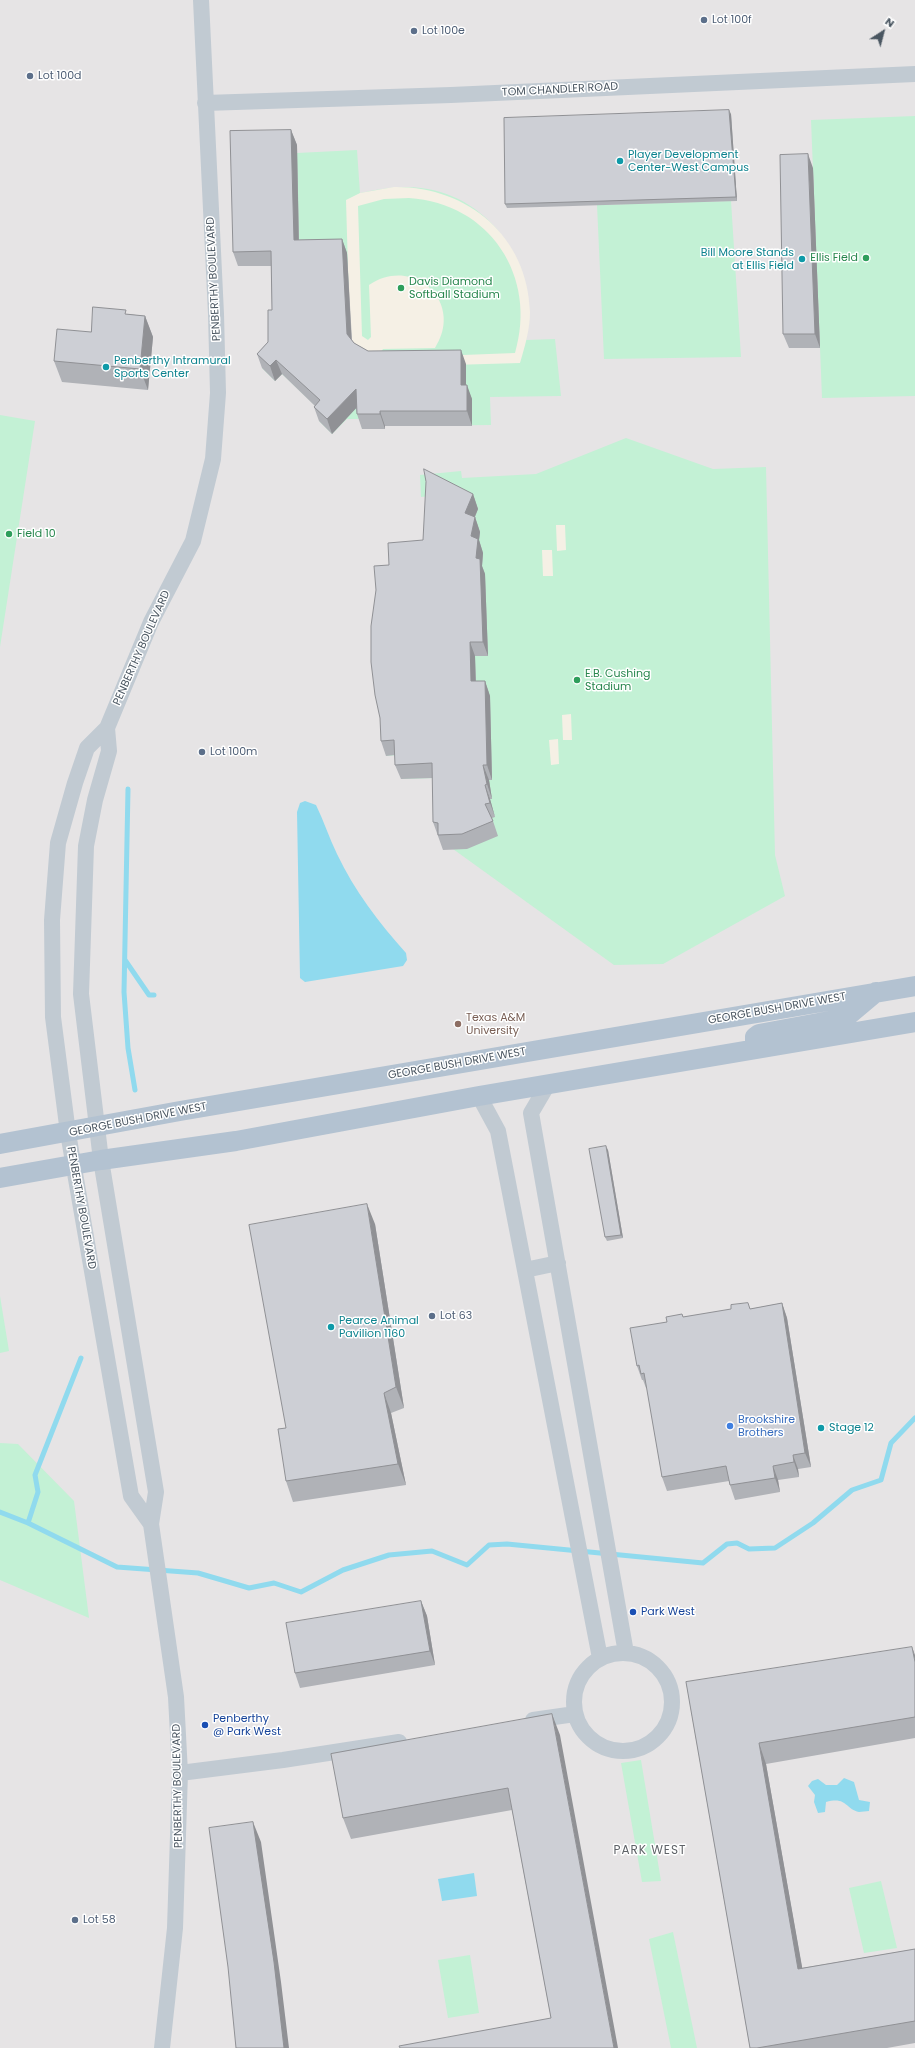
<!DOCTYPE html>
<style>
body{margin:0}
#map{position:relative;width:915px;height:2048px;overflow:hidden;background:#f5f3f3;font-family:Poppins,sans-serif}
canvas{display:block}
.north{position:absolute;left:863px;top:12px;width:40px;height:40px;-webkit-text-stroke:3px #fff;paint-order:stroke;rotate:36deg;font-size:11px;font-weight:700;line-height:16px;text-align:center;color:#4a5661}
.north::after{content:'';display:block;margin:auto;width:14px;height:18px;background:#4a5661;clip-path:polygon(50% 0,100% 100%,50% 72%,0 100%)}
</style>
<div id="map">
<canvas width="915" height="2048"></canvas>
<div class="north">N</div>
</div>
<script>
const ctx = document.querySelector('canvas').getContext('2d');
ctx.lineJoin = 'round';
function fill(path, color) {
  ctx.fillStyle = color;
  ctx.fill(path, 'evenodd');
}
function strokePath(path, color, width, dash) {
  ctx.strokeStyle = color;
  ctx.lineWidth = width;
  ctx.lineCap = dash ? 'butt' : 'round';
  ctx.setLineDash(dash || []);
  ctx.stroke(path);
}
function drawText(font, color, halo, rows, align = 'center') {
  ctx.font = font + ' Poppins,sans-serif';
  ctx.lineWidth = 3;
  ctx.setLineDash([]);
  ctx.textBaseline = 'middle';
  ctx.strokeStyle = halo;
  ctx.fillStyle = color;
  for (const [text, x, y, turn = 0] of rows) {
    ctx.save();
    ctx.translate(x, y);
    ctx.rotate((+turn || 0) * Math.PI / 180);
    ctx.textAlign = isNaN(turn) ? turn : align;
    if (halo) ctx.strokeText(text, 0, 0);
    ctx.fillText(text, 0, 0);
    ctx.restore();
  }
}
const education = new Path2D(`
 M0 0H915V2048H0Z`);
const green = new Path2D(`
 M915 116V396L822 398 811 120Z
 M235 145H297V153L357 150 360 193C380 189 400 185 421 188 492 196 542 271 526 340L555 339 561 396 490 397 491 425 385 426V429H362L361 419H347L332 434 319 421 325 415 282 374 275 381 262 368 276 354V265L238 266Z
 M731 201 741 357 604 359 597 205Z
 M0 415 35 421 0 647Z
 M626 438 713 469 766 467 775 855 785 896 663 964 614 965 453 849 443 837 438 836V778L401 779 400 755 386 756 381 604 429 555 431 496 421 497 420 475 461 471 462 478 536 474Z
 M0 1296 9 1351 0 1353Z
 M0 1443 18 1444 74 1501 89 1618 0 1580Z
 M641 1760 661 1881 642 1882 621 1763Z
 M881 1881 897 1948 864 1953 849 1888Z
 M673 1932 697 2048H671L649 1939Z
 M470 1955 479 2013 448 2018 438 1960Z`);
const sand = new Path2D(`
 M394 187C467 186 528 236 530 312 530 329 525 346 520 363L383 367 368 364 350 338 346 200 360 193ZM409 198C490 203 538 277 515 353L385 358 381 352 383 349 435 348C465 302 413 255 369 285L371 337 368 340 362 336 358 206 384 199Z
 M556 525H565L566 550 557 551Z
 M542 550H552L553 576H543Z
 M571 714 572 740H563L562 715Z
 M558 739 559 764 551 765 549 740Z`);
const water = new Path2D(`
 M305 801 316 805C324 821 329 838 337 854 354 890 379 923 406 953L407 960 403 966 305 982 300 978 297 812 300 803Z
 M844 1778 854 1782 859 1800 870 1802 869 1811C866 1811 862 1812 859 1812 845 1809 847 1796 826 1802L825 1812 818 1813 814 1802 815 1795 808 1786 812 1781 818 1779 826 1785H837Z
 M474 1873 477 1896 442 1901 438 1879Z`);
const stream = new Path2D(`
 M128 789 124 992 128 1048 135 1090
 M125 960 149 995H154
 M0 1512 28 1523 117 1567 198 1573 249 1588 274 1583 301 1592 343 1570 389 1555 432 1551 467 1565 489 1545 507 1544 703 1563 727 1544 737 1543 749 1549 775 1548 813 1523 852 1490 881 1480 891 1443 915 1418
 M28 1523 38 1492 35 1475 81 1358`);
const minor = new Path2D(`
 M205 103 451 95 915 74
 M107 728 109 751 95 800 86 846 81 994 101 1160 156 1492 151 1524 176 1697 180 1773 175 1928 162 2048
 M548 1084 531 1113 626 1653
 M479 1096 498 1131 600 1658
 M525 1270 558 1263
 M151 1524 131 1496 68 1133 53 1017 52 920 58 843 75 783 87 748 107 728 151 622 193 541 213 459 218 393 216 314 201 0
 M574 1702a49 49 0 1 1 98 0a49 49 0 1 1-98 0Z
 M533 1720 575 1714
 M180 1773 283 1760 399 1742`);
const major = new Path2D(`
 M755 1046V1037L759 1034 845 1018 876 992
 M0 1144 180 1111 915 986
 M0 1178 101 1160 236 1141 479 1096 915 1022`);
const wall = new Path2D(`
 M731 114 737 201 507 208 505 204Z
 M291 130 297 145 299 240 342 239 347 253 352 340 354 343 368 351 466 364V385L472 399V426H385V429H362L357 414 356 408 332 434 319 421 314 407 315 406 282 374 275 381 262 368 257 354 268 342 272 310 271 266H238L233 252Z
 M813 168 820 348H789L783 334Z
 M127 314 145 316 153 337 148 390 62 382 54 361 91 332Z
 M473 494 478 509 475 517 480 532 479 540 483 553 482 566 485 574 488 656H475L476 681H485L490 696 492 780H489L492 799H490L495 817 492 818 498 836 467 849 443 850 433 822V778L401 779 395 765V755L386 756 381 741 389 565 423 540Z
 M608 1150 623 1238 607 1241 605 1237Z
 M375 1224 404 1408 391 1413 406 1485 293 1502 286 1481V1428Z
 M782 1303 787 1318 811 1467 798 1469 799 1477 778 1480 780 1492 735 1500 730 1485 729 1481 667 1491 662 1477 647 1388H646L643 1380H642L637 1366 667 1322 684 1317 750 1309Z
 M421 1601 427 1616 435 1665 300 1688 295 1673Z
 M915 1655V1738L766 1764 802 1968 915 1949V2043L887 2048H750L686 1682Z
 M560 1735 551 2018 512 1810 351 1839 343 1818Z`);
const shadedWall = new Path2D(`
 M729 110 731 114 737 201 736 197Z
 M291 130 297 145 299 254 294 240Z
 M808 154 813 168 820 348 815 334Z
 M342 239 347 253 352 348 347 334Z
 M145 316 153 337 148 390 140 369Z
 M461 350 466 364V399L461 385Z
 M276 360 282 374 275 381 270 366Z
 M467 385 472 399V426L467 411Z
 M356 389 361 403 332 434 327 419Z
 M380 411 385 426V429L380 414Z
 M473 494 478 509 470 528 465 513Z
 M475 517 480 532 479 540 483 553 482 566 485 574 488 656 483 642 476 558 471 536Z
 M470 642 475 656 476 695 471 681Z
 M485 681 490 696 492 780 487 765Z
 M483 765 489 780 492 799 487 784Z
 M485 785 490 799 495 817 490 803Z
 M606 1146 608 1150 623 1238 621 1235Z
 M367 1204 375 1224 404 1408 396 1387Z
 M782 1303 787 1318 811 1467 805 1453Z
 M384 1393 391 1413 406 1485 398 1464Z
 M793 1455 798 1469 799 1477 794 1462Z
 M773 1466 778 1480 780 1492 775 1478Z
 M421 1601 427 1616 435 1665 430 1651Z
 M912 1647 915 1655V1662Z
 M552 1714 560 1735 618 2048H614Z
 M759 1743 766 1764 806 1989 798 1969Z
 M253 1822 261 1842 281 1982 289 2048H284Z`);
const building = new Path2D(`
 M729 110 736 197 505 204 504 118Z
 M291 130 294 240 342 239 347 334 354 343 368 351 461 350V385H467V411H380V414H357L356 389 327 419 314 407 320 400 276 360 270 366 257 354 268 342V310H272L271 251 233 252 230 131Z
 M808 154 815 334H783L780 155Z
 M93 307 126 310 125 314 145 316 140 369 54 361 57 329 91 332Z
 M424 469 473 494 465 513 475 517 471 536 478 539 476 558 480 559 483 642H470L471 681H485L487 765H483L487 784 485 785 490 803 485 804 493 821 462 834 438 835V823L433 822 432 763 395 765 394 740 381 741 380 718 375 695 371 662V626L376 590 374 566 389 565 388 543 423 540 426 482Z
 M606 1146 621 1235 605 1237 589 1149Z
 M367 1204 396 1387 384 1393 398 1464 286 1481 278 1429 286 1428 249 1225Z
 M748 1303 750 1309 782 1303 805 1453 793 1455 794 1462 773 1466 775 1478 730 1485 726 1466 662 1477 644 1373 641 1374 639 1365 637 1366 630 1328 667 1322 666 1317 682 1314 683 1317 731 1309V1305Z
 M421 1601 430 1651 295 1673 286 1623Z
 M912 1647 915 1662V1717L759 1743 798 1969 915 1949V2021L757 2048H750L686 1682Z
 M552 1714 614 2048H400L399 2046 551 2018 508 1788 343 1818 331 1754Z
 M253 1822 274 1962 284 2048H236L228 1967 209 1828Z`);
const markers = [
 [704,20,4,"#5c6f8a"],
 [414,31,4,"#5c6f8a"],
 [30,76,4,"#5c6f8a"],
 [620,161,4,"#0f9aa8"],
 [866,258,4,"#2e9e5b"],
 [802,259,4,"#0f9aa8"],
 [401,288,4,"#2e9e5b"],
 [106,367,4,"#0f9aa8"],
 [9,534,4,"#2e9e5b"],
 [577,680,4,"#2e9e5b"],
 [202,752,4,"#5c6f8a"],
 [458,1024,4,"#8d6e63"],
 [432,1316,4,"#5c6f8a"],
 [331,1327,4,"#0f9aa8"],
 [730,1426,4,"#3f7fe0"],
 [821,1428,4,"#0f9aa8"],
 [633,1612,4,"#1a4fb4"],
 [205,1725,4,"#1a4fb4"],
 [75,1920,4,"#5c6f8a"]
];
const serviceNames = [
 ["Lot 100f",712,20],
 ["Lot 100e",422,31],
 ["Lot 100d",38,76],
 ["Lot 100m",210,752],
 ["Lot 63",440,1316],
 ["Lot 58",83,1920]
];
const streetNames = [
 ["TOM CHANDLER ROAD",560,90,-3],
 ["PENBERTHY BOULEVARD",214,279,-93],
 ["PENBERTHY BOULEVARD",142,648,-66],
 ["GEORGE BUSH DRIVE WEST",777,1009,-10],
 ["GEORGE BUSH DRIVE WEST",457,1064,-10],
 ["GEORGE BUSH DRIVE WEST",138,1120,-11],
 ["PENBERTHY BOULEVARD",81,1208,80],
 ["PENBERTHY BOULEVARD",178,1786,-91]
];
const cultureNames = [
 ["Player Development",628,155],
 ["Center-West Campus",628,168],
 ["Bill Moore Stands",794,253,"right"],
 ["at Ellis Field",794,266,"right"],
 ["Penberthy Intramural",114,361],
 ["Sports Center",114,374],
 ["Pearce Animal",339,1321],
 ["Pavilion 1160",339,1334],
 ["Stage 12",829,1428]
];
const leisureNames = [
 ["Ellis Field",858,258,"right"],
 ["Davis Diamond",409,282],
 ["Softball Stadium",409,295],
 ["Field 10",17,534],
 ["E.B. Cushing",585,674],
 ["Stadium",585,687]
];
const educationNames = [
 ["Texas A&M",466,1018],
 ["University",466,1031]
];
const shopNames = [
 ["Brookshire",738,1420],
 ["Brothers",738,1433]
];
const transitNames = [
 ["Park West",641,1612],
 ["Penberthy",213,1719],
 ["@ Park West",213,1732]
];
const neighbourhoodNames = [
 ["PARK WEST",650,1851]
];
fill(education, '#e6e4e5');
fill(green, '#c3f1d5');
fill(sand, '#f5f0e5');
fill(water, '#90daee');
strokePath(stream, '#90daee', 5);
strokePath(minor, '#c1cad2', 16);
strokePath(major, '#b3c2d1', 20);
fill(wall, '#b0b2b7');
fill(shadedWall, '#909195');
fill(building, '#cdcfd5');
strokePath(building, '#909195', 1);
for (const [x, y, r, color] of markers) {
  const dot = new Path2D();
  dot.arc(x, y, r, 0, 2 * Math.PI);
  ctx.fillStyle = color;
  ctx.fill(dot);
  strokePath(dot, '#fff', 1.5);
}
drawText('11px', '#4e5e75', '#fff', serviceNames, 'left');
drawText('11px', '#4a5661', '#fff', streetNames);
drawText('11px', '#0d838f', '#fff', cultureNames, 'left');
drawText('11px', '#27864d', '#fff', leisureNames, 'left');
drawText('11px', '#785e54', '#fff', educationNames, 'left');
drawText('11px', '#366cbe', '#fff', shopNames, 'left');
drawText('11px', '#164399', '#fff', transitNames, 'left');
ctx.letterSpacing = '1px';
drawText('12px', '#5f6368', '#fff', neighbourhoodNames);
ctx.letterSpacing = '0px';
</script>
